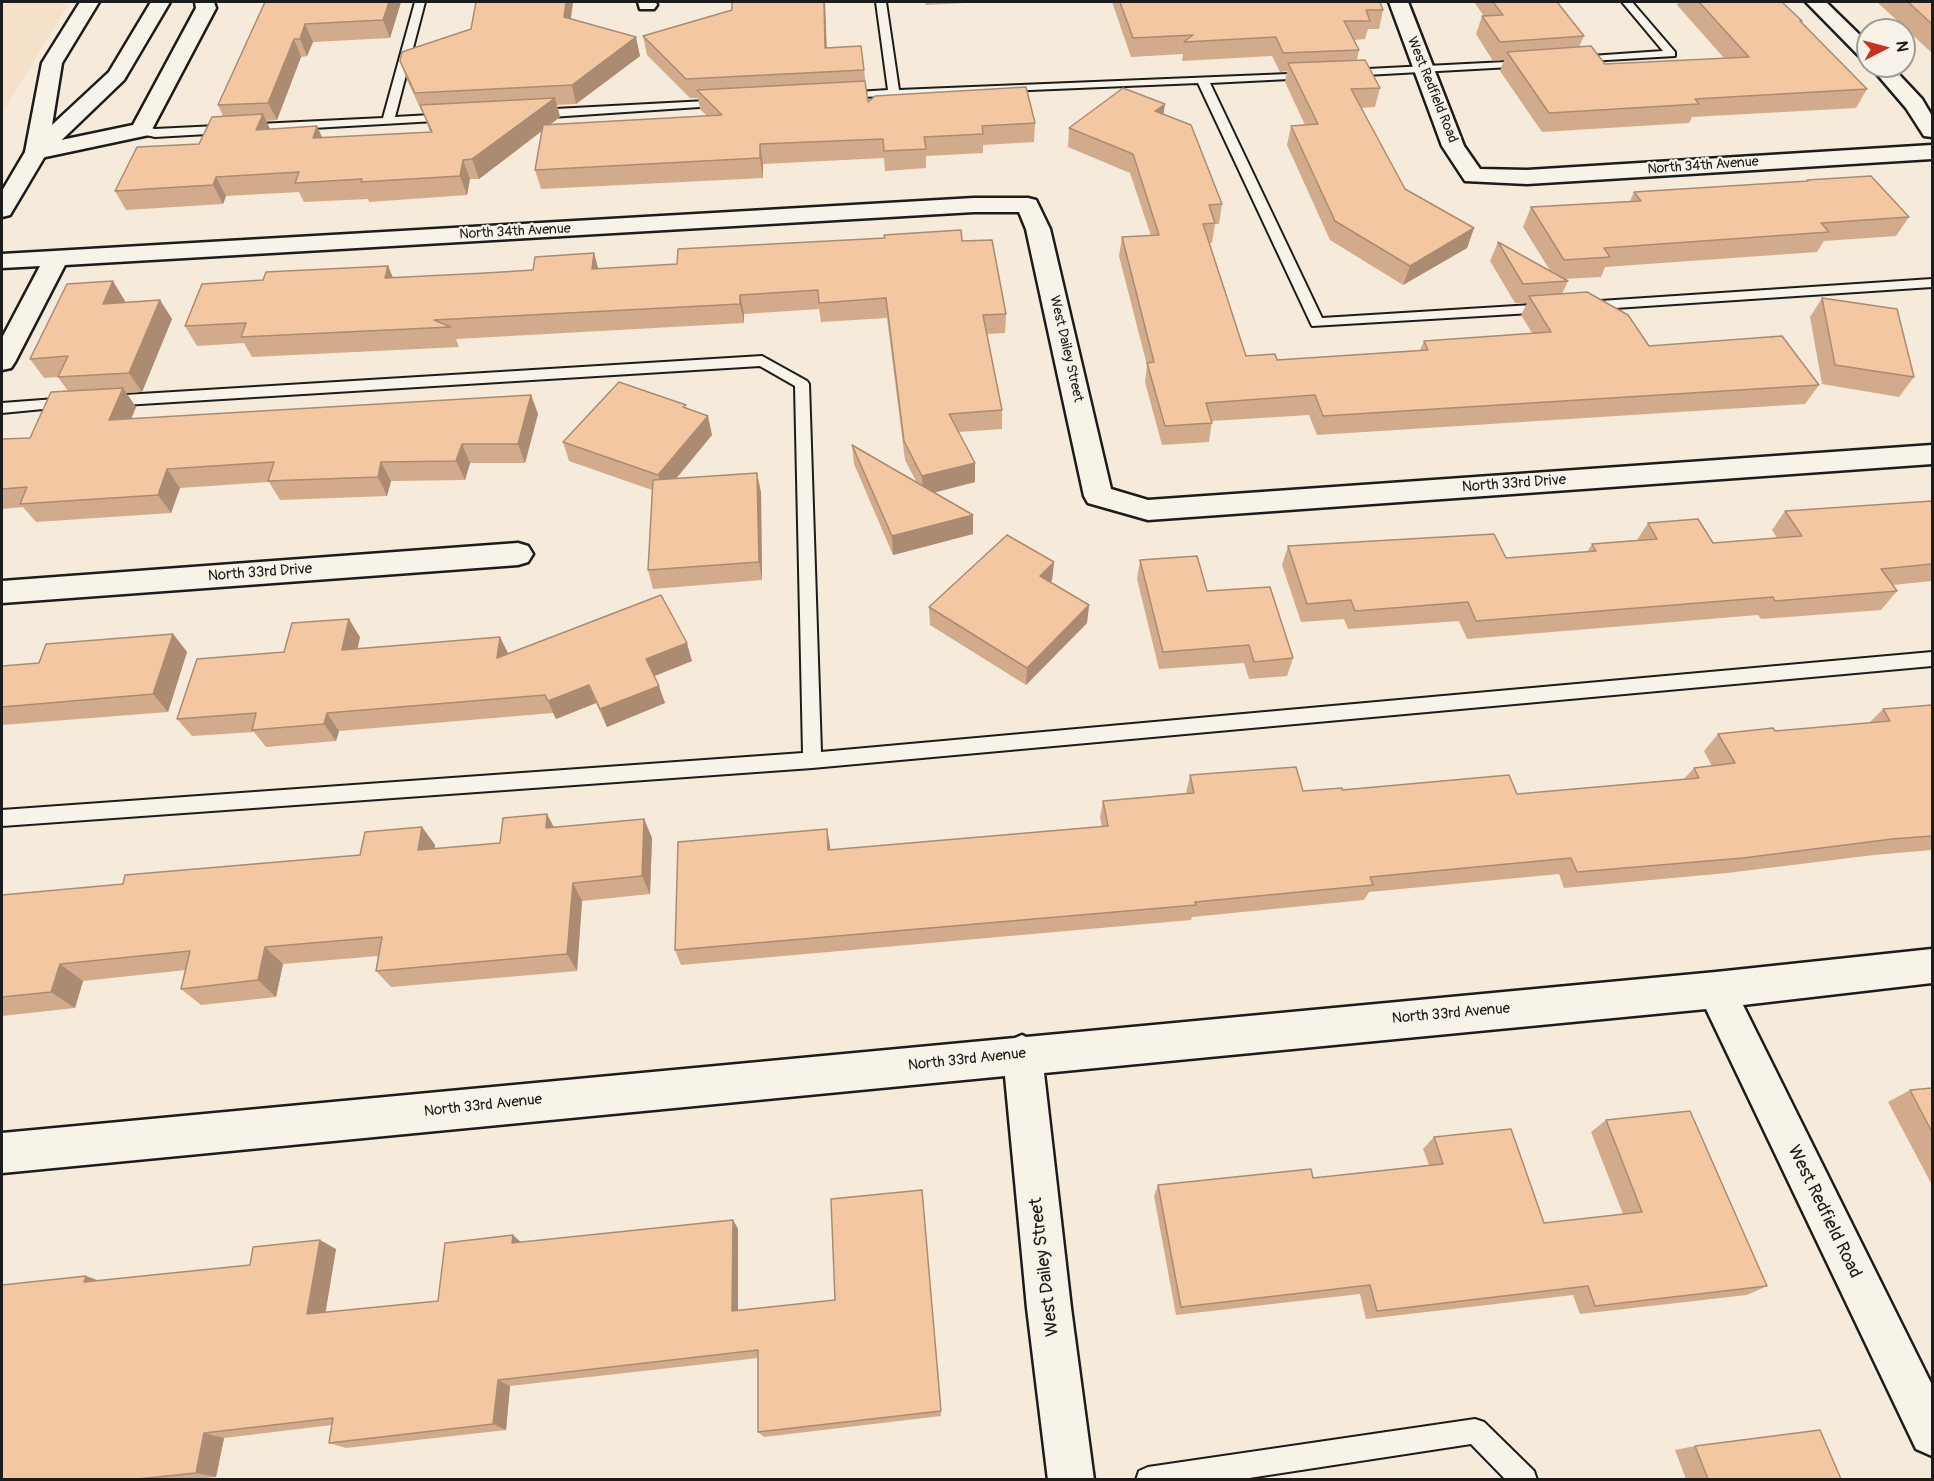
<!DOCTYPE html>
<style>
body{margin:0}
#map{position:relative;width:1934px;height:1481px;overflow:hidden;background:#f6eada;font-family:Pangolin,sans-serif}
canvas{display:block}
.frame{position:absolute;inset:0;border:3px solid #1c1c1c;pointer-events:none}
.north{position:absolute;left:1856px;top:18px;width:60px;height:60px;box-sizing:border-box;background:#f7f3e8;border:2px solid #9f9d96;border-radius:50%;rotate:84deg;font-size:16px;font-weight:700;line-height:24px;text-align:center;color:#1c1c1c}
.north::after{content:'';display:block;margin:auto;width:21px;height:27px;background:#c8321e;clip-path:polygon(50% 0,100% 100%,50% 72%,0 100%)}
</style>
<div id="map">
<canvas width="1934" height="1481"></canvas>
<div class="frame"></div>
<div class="north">N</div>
</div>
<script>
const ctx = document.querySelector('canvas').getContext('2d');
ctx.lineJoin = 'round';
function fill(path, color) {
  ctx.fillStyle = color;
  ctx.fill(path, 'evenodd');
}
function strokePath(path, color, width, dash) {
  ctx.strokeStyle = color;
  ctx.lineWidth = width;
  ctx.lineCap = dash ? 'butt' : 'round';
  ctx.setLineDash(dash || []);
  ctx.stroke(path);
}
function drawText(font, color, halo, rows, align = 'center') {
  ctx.font = font + ' Pangolin,sans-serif';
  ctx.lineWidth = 4.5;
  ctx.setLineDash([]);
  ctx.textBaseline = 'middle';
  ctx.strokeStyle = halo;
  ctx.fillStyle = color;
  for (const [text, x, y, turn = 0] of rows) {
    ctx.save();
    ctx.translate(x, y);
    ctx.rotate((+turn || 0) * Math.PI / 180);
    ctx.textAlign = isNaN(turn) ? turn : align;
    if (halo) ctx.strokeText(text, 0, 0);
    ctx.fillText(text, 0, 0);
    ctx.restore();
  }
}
const built = new Path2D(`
 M2 2H70L2 114Z`);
const service = new Path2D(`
 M415 2H425L395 117 449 114 455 118 453 120 155 137 137 133 135 130 141 126 155 129 383 118Z
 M876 2H886L899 90 1313 73 1315 75 1309 78 1210 83 1322 318 1548 304 1555 308 1548 312 1312 326 1198 83 838 98 836 96 842 93 888 90Z
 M1622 2H1632L1675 52V56L1572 62 1570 60 1576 57 1663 51Z
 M1525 61 1529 62V66L1348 76 1342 73 1348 70Z
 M725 100 729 101V105L536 118 530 114 536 110Z
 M1932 279V287L1585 310 1578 306 1585 302Z
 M762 356 807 381 809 384 821 752 1932 652V666L812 768 2 826V810L803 753 795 386 760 366 108 406 101 401 108 396Z
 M69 398 76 403 74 406 2 413V403Z
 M1475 1419 1484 1422 1534 1471 1537 1480H1506L1471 1444 1236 1480H1136L1139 1471 1148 1467Z`);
const minor = new Path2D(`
 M195 2H214L216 8 149 135 36 159 28 157 25 152 28 147 133 125 196 8Z
 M638 2H656L657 5 654 9H640Z
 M1389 2H1408L1464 146 1480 169 1527 170 1932 145V159L1527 184 1465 181 1442 146Z
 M1806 2H1826L1868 43V60L1861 58Z
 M1870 66H1891L1922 99 1932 116V137L1924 136 1906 108Z
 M974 198H1028L1036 200 1050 229 1111 489 1148 500 1932 445V464L1148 520 1088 503 1084 496 1026 229 1019 212H974L65 265 15 362 11 368 2 370V338L40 266 2 268V254Z
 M518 543 528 546 533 554 528 562 518 565 2 603V581Z
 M1932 949V983L1743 1005 1932 1385V1456L1916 1449 1706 1009 1044 1073 1071 1308 1094 1480H1048L1027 1308 1005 1076 2 1173V1133L1015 1038 1022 1035 1026 1037 1716 972Z`);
const secondary = new Path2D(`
 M80 2H99L62 63 52 125 109 72 151 2H170L124 80 45 156 10 215 2 217V191L25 152 42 63Z`);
const wall = new Path2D(`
 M265 2H401L390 38 313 42 307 56 301 57 277 120 266 121 270 129 317 126 322 138 430 132 423 112H422L407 80 400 61 573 2 571 19 640 56 576 104 557 105 560 117 550 124 707 116 700 109 698 98H690L647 55 643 36 732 10V2H825L827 48 864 70 868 102 1035 123 1034 142 983 145V153L926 156V168L885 171 884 158 763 164V178L541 189 535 170 542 131 479 179H470L467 195 369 202 368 199 304 202 299 192 226 196 223 204 126 210 115 191 199 144 223 116 218 105Z
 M925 2H986L926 5Z
 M1112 2H1380L1383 10 1379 29H1368L1365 39 1354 40 1359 50 1357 60 1380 88 1375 107 1361 108 1405 189 1474 228 1467 248 1403 285 1330 240 1287 145 1291 126 1305 125 1285 82 1287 71 1280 72 1272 56 1182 61 1183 54 1131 57Z
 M1474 2H1557L1584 36 1579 47 1605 64 1724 58 1677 5 1679 2H1782L1802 21 1801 22 1867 89 1856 108 1692 117 1689 123 1542 132 1500 71 1504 60 1493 61 1476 34 1482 16H1484Z
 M1877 2H1932V53Z
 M1165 104 1163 114 1222 204 1219 224H1215L1212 243H1209L1246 356 1277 360 1420 350 1424 341 1532 333 1521 315 1527 303H1515L1490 261 1498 242 1551 272 1523 227 1531 207 1630 201 1634 192 1806 181 1807 180 1909 217 1896 236 1824 241 1817 252 1605 267 1601 277 1564 279 1568 281 1562 294 1649 346 1819 385 1805 404 1317 435 1309 415 1212 421 1209 442 1162 445 1145 382 1147 365 1119 256 1122 237 1151 236 1130 173 1068 147 1069 128Z
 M962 241 1006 314 1005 333 987 334 1002 410V429L959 432 975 482 934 493 973 515V534L893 555 854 464 852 445 917 483 905 460 887 318 821 322 819 309 744 314V323L456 339 459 347 252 357 244 343 197 346 185 326 263 280 388 266 393 278 533 270 594 253 598 269 677 264Z
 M1822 298 1914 377 1899 397 1822 384 1810 317Z
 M160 300 172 319 142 392 126 393 136 407 131 419 531 395 538 414 525 463H470L465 480 391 481 387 496 280 500 269 482 180 488 171 513 36 522 23 507 2 509V439L30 438 68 391 58 377 44 378 30 359 125 301V302Z
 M686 408 712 435 676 479 761 492 762 580 653 589 648 570 652 490 569 461 563 442Z
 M1932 501V581L1893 585 1897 591 1881 610 1761 619 1758 615 1467 639 1459 621 1348 629 1344 619 1301 622 1282 565 1288 546 1506 558 1587 552 1592 544 1637 540 1648 523 1713 543 1777 538 1772 530 1785 511Z
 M1140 560 1207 591 1293 658 1287 676 1249 679 1244 663 1159 669 1137 579Z
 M1054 562 1052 580 1051 582 1089 605 1087 623 1026 685 930 625 929 607Z
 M173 634 187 652 168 712 2 725V666L39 663Z
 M360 637 358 648 692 661 654 676 665 703 607 727 596 703 556 719 553 713 339 731 336 741 266 747 254 732 192 736 177 719 284 652Z
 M1932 705V850L1874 855 1727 873 1564 888 1559 874 1369 892 1364 900 1192 917 1191 920 681 965 675 950 830 845V850L1102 827 1100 817 1103 801 1186 793 1190 775 1303 791 1342 790 1517 794 1684 779 1694 768 1712 766 1704 751 1718 734 1775 731 1869 723 1883 709Z
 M644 819 652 838 650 894 582 901 577 971 391 987 376 971 378 956 283 964 276 997 201 1005 181 989 186 970 83 981 75 1008 2 1016V895L123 884 360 855 422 827 435 845 434 849 500 843 554 828Z
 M1932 1088V1185L1888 1102 1910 1090Z
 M1606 1120 1767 1286 1747 1295 1580 1314 1573 1295 1366 1319 1360 1294 1176 1315 1154 1196 1158 1185 1313 1178 1429 1165 1423 1149 1434 1137 1544 1223 1623 1214 1591 1132Z
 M922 1190 941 1416 764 1437 758 1432V1358L510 1386 506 1430 346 1448 329 1443 332 1425 224 1438 216 1477 194 1479H2L99 1281 250 1265 336 1249 325 1312 438 1301 521 1242 733 1220 738 1229V1310L835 1300Z
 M1695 1446 1841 1479H1686L1675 1450Z`);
const shadedWall = new Path2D(`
 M389 2H401L390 38 383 20Z
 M566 2H573L568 35 564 17Z
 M824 2H825L827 67 825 48Z
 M305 24 313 42 307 56 300 39Z
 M636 37 640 56 576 104 572 85Z
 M294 39 301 57 277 120 268 103Z
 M555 98 560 117 479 179 472 159Z
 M1165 104 1162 123 1155 111Z
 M263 114 272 133 256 130Z
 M317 126 326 146 313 138Z
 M760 144 763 164V178L760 158Z
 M463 160 470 179 467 195 460 176Z
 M216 177 226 196 223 204 213 185Z
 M1474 228 1467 248 1403 285 1410 266Z
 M594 253 599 272 592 269Z
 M388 266 396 285 385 278Z
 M113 281 125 301 115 323 103 304Z
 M740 295 744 314V323L740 304Z
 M160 300 172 319 142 392 129 373Z
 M123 388 136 407 123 439 109 420Z
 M531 395 538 414 525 463 518 444Z
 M708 416 712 435 663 494 658 475Z
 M462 444 470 463 465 480 456 461Z
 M381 462 391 481 387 496 378 477Z
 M975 463V482L923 495 922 476Z
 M167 469 180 488 171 513 158 495Z
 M757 473 761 492 762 580 759 562Z
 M973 515V534L893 555 892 536Z
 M1054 562 1052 580 1039 594 1040 576Z
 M1089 605 1087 623 1026 685 1027 668Z
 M349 619 360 637 353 667 342 650Z
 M173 634 187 652 168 712 153 694Z
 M500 637 509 655 497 658Z
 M687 643 692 661 652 677 646 659Z
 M589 685 596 703 556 719 548 701Z
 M659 686 665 703 607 727 600 709Z
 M327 713 339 731 336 741 324 724Z
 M547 814 557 833 546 828Z
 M644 819 652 838 650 894 642 876Z
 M422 827 435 845 431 869 418 850Z
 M827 829 830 845 831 866 828 850Z
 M573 883 582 901 577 971 567 954Z
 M265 947 283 964 276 997 258 980Z
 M60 964 83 981 75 1008 51 992Z
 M733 1220 738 1229V1319L732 1311Z
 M513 1235 524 1245 512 1243Z
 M320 1240 336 1249 324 1322 307 1314Z
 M86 1276 108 1284 84 1282Z
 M498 1380 510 1386 506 1430 493 1424Z
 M204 1433 224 1438 216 1477 196 1473Z`);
const building = new Path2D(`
 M265 2H389L383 20 305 24 300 39H294L268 103 218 105Z
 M476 2H566L564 17 636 37 572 85 415 93 400 61 402 52 471 29Z
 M732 2H824L825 48 861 46 864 70 686 79 643 36 732 10Z
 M1120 2H1380L1383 10H1366L1370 21H1344L1359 50 1283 53 1276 37 1184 42 1193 35 1133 38Z
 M1493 2H1557L1584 36 1500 42 1482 16 1503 15Z
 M1699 2H1782L1802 21H1800L1867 89 1695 99 1699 104 1549 113 1507 52 1591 46 1605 64 1749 57Z
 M1908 2H1932V24Z
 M1365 60 1380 88 1351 89 1405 189 1474 228 1410 266 1335 221 1291 126 1318 124 1288 63Z
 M865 81 868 102 875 96 1026 87 1035 123 982 126 983 134 924 137 926 149 884 151 883 139 760 144V158L535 170 543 125 722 115 697 90Z
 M1123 88 1165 104 1155 111 1191 125 1222 204 1209 205 1215 223 1203 224 1246 356 1275 354 1277 360 1428 350 1424 341 1551 332 1529 296 1587 292 1628 315 1649 346 1782 336 1819 385 1323 416 1315 395 1206 403 1212 423 1165 426 1147 363 1154 362 1122 237 1159 235 1133 154 1069 128Z
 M555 98 472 159 463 160 460 176 361 182 362 179 295 183 299 172 216 177 213 185 115 191 137 147 199 144 212 117 263 114 256 130 317 126 313 138 432 132 420 105Z
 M1871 176 1909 217 1821 223 1829 232 1604 248 1610 257 1564 260 1531 207 1641 201 1634 192 1808 181 1807 180Z
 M961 230 962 241 992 240 1006 314 983 315 1002 410 949 414 975 463 922 476 904 441 886 298 819 303 818 290 740 295V304L434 320 451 327 241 337 246 323 185 326 202 284 263 280 266 272 388 266 385 278 486 273 533 270 535 257 594 253 592 269 677 264 678 249 885 238 884 235Z
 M1498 242 1568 281 1523 284Z
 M113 281 103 304 160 300 129 373 58 377 68 356 30 359 67 284Z
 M1822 298 1897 309 1914 377 1835 365Z
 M619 382 686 405 683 407 708 416 658 475 563 442Z
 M123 388 109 420 531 395 518 444H462L456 461 381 462 378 477 268 481 274 462 167 469 158 495 20 504 27 487 2 489V439L30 438 51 392Z
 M852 445 973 515 892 536Z
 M757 473 759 562 648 570 653 480Z
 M1932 501V564L1881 569 1897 591 1775 601 1773 597 1476 621 1468 602 1355 611 1351 600 1307 604 1288 546 1494 534 1506 558 1596 551 1592 544 1657 539 1648 523 1698 519 1713 543 1802 536 1785 511Z
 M1007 535 1054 562 1040 576 1089 605 1027 668 929 607Z
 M1197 556 1207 591 1270 587 1293 658 1254 662 1249 645 1163 652 1140 560Z
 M661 595 687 643 646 659 659 686 600 709 589 685 548 701 545 695 327 713 324 724 252 730 256 713 177 719 197 659 284 652 292 623 349 619 342 650 500 637 497 658Z
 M173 634 153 694 2 707V666L39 663 46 644Z
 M1932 705V836L1892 839 1743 858 1577 872 1571 858 1370 877 1373 885 1195 902 1196 905 675 950 678 842 827 829 828 850 1108 826 1103 801 1194 793 1190 775 1296 767 1303 791 1342 788V790L1509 775 1517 794 1699 778 1694 768 1735 763 1718 734 1773 728 1775 731 1890 721 1883 709Z
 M547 814 546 828 644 819 642 876 573 883 567 954 376 971 382 937 265 947 258 980 181 989 190 951 60 964 51 992 2 997V895L123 884 125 875 360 855 365 832 422 827 418 850 500 843 503 818Z
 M1932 1088V1132L1910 1090Z
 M1690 1111 1767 1286 1595 1306 1588 1286 1377 1311 1370 1285 1181 1307 1158 1185 1311 1169 1313 1178 1443 1164 1434 1137 1511 1129 1544 1223 1642 1212 1606 1120Z
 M922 1190 941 1411 758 1432V1350L498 1380 493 1424 329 1443 333 1418 204 1433 196 1473 138 1479H2V1285L86 1276 84 1282 250 1265 253 1247 320 1240 307 1314 438 1301 445 1243 513 1235 512 1243 733 1220 732 1311 835 1300 831 1199Z
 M1820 1430 1841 1479H1708L1695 1446Z`);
const farStreetnames = [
 ["West Redfield Road",1432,90,68],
 ["North 34th Avenue",1703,166,-4],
 ["North 34th Avenue",515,232,-3],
 ["West Dailey Street",1066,349,77]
];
const streetNames = [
 ["North 33rd Drive",1514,484,-4],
 ["North 33rd Drive",260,573,-4],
 ["North 33rd Avenue",1451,1014,-5],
 ["North 33rd Avenue",967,1060,-6],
 ["North 33rd Avenue",483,1106,-6]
];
const nearStreetnames = [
 ["West Redfield Road",1824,1212,64],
 ["West Dailey Street",1045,1267,-97]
];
fill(built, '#f5e0ca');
strokePath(service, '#1c1c1c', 4);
strokePath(minor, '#1c1c1c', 5);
strokePath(secondary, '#1c1c1c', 5);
fill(service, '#f7f3e8');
fill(minor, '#f7f3e8');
fill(secondary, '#f7f3e8');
fill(wall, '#d2ab8c');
fill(shadedWall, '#ab8b72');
fill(building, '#f4c7a3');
strokePath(building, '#ab8b72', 1.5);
drawText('14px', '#1c1c1c', '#f7f3e8', farStreetnames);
drawText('15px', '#1c1c1c', '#f7f3e8', streetNames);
drawText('18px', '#1c1c1c', '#f7f3e8', nearStreetnames);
</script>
